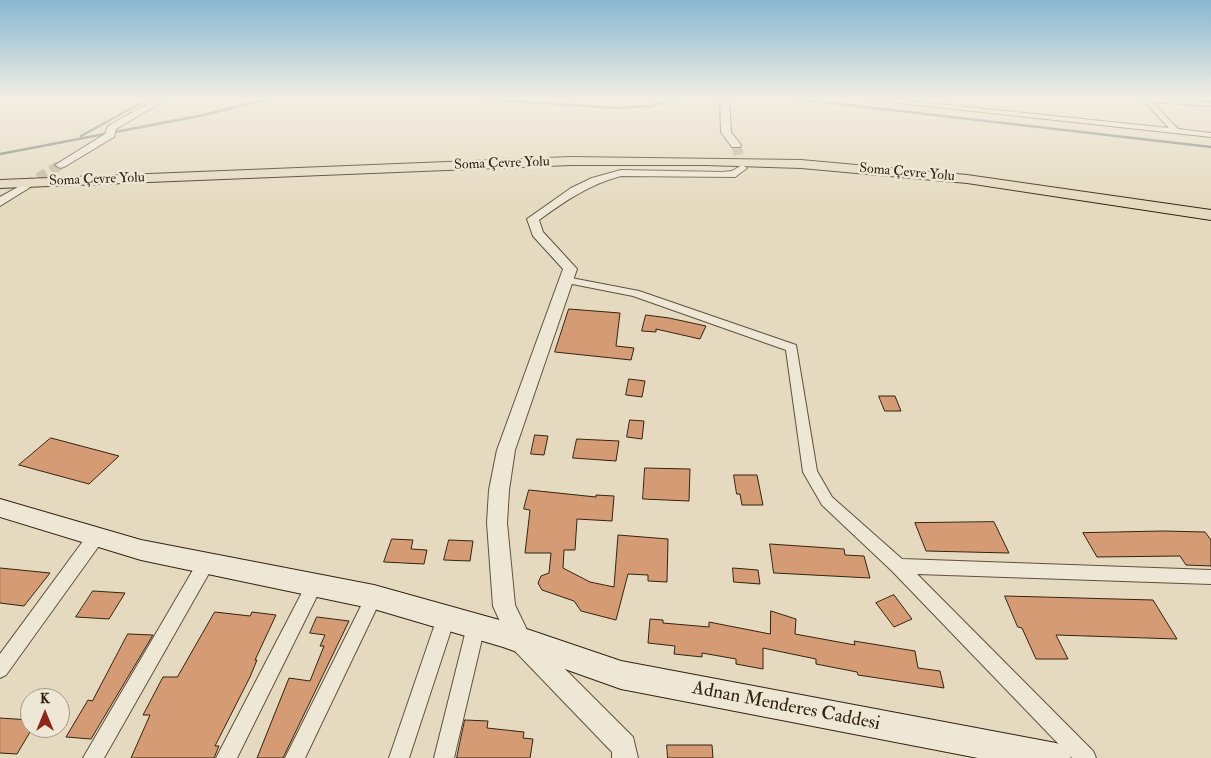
<!DOCTYPE html>
<meta charset="utf-8">
<style>
body{margin:0}
#map{position:relative;width:1211px;height:758px;overflow:hidden;background:#e5dac0;font-family:"IM FELL Double Pica",serif}
canvas{display:block}
.north{position:absolute;left:20px;top:688px;width:50px;height:50px;box-sizing:border-box;background:#eee7d6;border:1px solid #a39987;border-radius:50%;rotate:0deg;font-size:14px;font-weight:700;line-height:20px;text-align:center;color:#332311}
.north::after{content:'';display:block;margin:auto;width:18px;height:22px;background:#8f2418;clip-path:polygon(50% 0,100% 100%,50% 72%,0 100%)}
</style>
<div id="map">
<canvas width="1211" height="758"></canvas>
<div class="north">K</div>
</div>
<script>
const ctx = document.querySelector('canvas').getContext('2d');
ctx.lineJoin = 'round';
function strokePath(path, color, width, dash) {
  ctx.strokeStyle = color;
  ctx.lineWidth = width;
  ctx.lineCap = dash ? 'butt' : 'round';
  ctx.setLineDash(dash || []);
  ctx.stroke(path);
}
function fill(path, color) {
  ctx.fillStyle = color;
  ctx.fill(path, 'evenodd');
}
function drawText(font, color, halo, rows, align = 'center') {
  ctx.font = font + ' "IM FELL Double Pica",serif';
  ctx.lineWidth = 5;
  ctx.setLineDash([]);
  ctx.textBaseline = 'middle';
  ctx.strokeStyle = halo;
  ctx.fillStyle = color;
  for (const [text, x, y, turn = 0] of rows) {
    ctx.save();
    ctx.translate(x, y);
    ctx.rotate((+turn || 0) * Math.PI / 180);
    ctx.textAlign = isNaN(turn) ? turn : align;
    if (halo) ctx.strokeText(text, 0, 0);
    ctx.fillText(text, 0, 0);
    ctx.restore();
  }
}
const stream = new Path2D(`
 M481 99 618 108 650 106 679 99
 M796 99 1211 147
 M81 136 148 99
 M0 154 204 115 268 99`);
const building = new Path2D(`
 M569 309 620 313 616 346 634 348 631 360 555 352Z
 M646 315 669 318 706 326 700 339 656 329V332L642 331Z
 M629 379 645 381 642 397 626 395Z
 M879 396H895L901 411H885Z
 M630 420 644 421 642 439 627 437Z
 M535 435 548 436 544 455 531 454Z
 M51 438 119 456 89 484 19 465Z
 M577 439 619 441 616 461 573 458Z
 M645 468 690 469 689 501 643 499Z
 M734 475H757L763 505H742L740 494H737Z
 M529 490 596 497V495L614 496 612 521 577 519 575 550H564L563 568 590 582 614 587 618 535 668 539 667 582 648 581V575L628 574 616 620 581 611 574 601 542 590 538 583 541 576 549 573 551 553H525L530 510 524 509Z
 M994 522 1009 553 926 551 915 523Z
 M1163 531 1205 532 1211 540V566L1186 565 1180 556 1097 557 1083 533Z
 M392 539 413 540 411 549 427 550 424 564 384 562Z
 M449 540 473 541 470 561 444 560Z
 M770 544 844 549 845 555 864 556 870 578 774 573Z
 M0 568 50 573 24 606 0 603Z
 M733 568 758 570 760 584 734 582Z
 M93 591 125 593 109 619 76 617Z
 M894 595 912 619 894 627 876 603Z
 M1005 596 1153 600 1177 639 1056 635 1068 659H1036L1022 628 1018 627Z
 M771 611 796 619 795 634 855 645 854 641 915 651 918 668 940 671 944 688 858 675 857 672 816 664V659L763 648V669L736 664V659L702 653V657L674 654 675 646 648 643 650 619 663 620V623L709 627V622L770 634Z
 M215 612 250 616 252 612 276 615 255 660H257L250 677 215 746H219L214 758H131L150 715H143L163 677H177Z
 M317 617 349 621 283 758H257L289 678 310 681 324 646H320L325 635 310 633Z
 M128 634 153 635 91 739 66 737 88 700 92 701Z
 M0 718 30 720V732L17 754 0 753Z
 M465 720 488 721 487 728 524 732 523 738 533 739 530 758H457Z
 M667 745H712L713 758H668Z`);
const tertiaryTunnel = new Path2D(`
 M736 145 742 168
 M25 186 60 165`);
const minor = new Path2D(`
 M863 99H889L1169 128 1142 99 1211 102V106L1152 102 1178 129 1211 133V137Z
 M566 277 639 291 796 345 817 471 832 497 902 559 1211 570V584L917 574 1093 751 1096 758H1072L892 571 822 505 803 472 786 350 633 296 562 282 561 280Z
 M95 531 101 533 103 538 101 543 6 675 0 678V654L89 533Z
 M206 556 212 558 214 563 212 568 104 758H83L200 558Z
 M315 577 321 579 323 584 237 758H216L309 579Z
 M374 589 380 592 382 597 305 758H285L368 592Z
 M446 610 452 612 455 618 409 758H389L437 618 440 612Z
 M476 618 482 620 485 626 454 758H434L467 626 470 620Z`);
const tertiary = new Path2D(`
 M156 99H167L116 129 114 137 64 167 60 168 55 165 105 134 108 126Z
 M720 99H729L731 132 741 145 740 147H732L721 132Z
 M742 165 747 168 735 177 621 176C590 184 565 201 539 220L543 232 577 269 515 450 509 490 507 523 515 605 528 632 633 737 638 758H612V752L512 648 493 606 487 523 489 490 497 450 563 269 533 236 527 219 571 188 592 178 621 170 723 172 732 171Z
 M25 183 31 186 29 188 0 206V197Z`);
const secondary = new Path2D(`
 M0 499 141 540 374 585 503 621 621 661 1056 743 1067 747 1071 758H978L621 689 503 647 374 609 141 560 0 517Z`);
const trunk = new Path2D(`
 M571 157 801 160 967 175 1211 210V220L967 183 801 168 705 165H571L0 188V180Z`);
const farStreetnames = [
 ["Soma Çevre Yolu",502,164,-2],
 ["Soma Çevre Yolu",907,173,5],
 ["Soma Çevre Yolu",97,180,-2]
];
const nearStreetnames = [
 ["Adnan Menderes Caddesi",786,707,11]
];
strokePath(stream, '#6e7e70', 2.5);
fill(building, '#d49b74');
strokePath(building, '#332311', 1);
strokePath(tertiaryTunnel, '#c1b59d', 10, [10, 5]);
strokePath(minor, '#60513d', 2);
strokePath(tertiary, '#60513d', 2);
strokePath(secondary, '#332311', 2);
strokePath(trunk, '#332311', 2);
fill(minor, '#eee7d6');
fill(tertiary, '#eee7d6');
fill(secondary, '#eee7d6');
fill(trunk, '#e5dac0');
const sky = ctx.createLinearGradient(0, 0, 0, 205);
sky.addColorStop(0, '#87b7d2');
sky.addColorStop(0.48, '#f3eee3');
sky.addColorStop(1, '#f3eee300');
ctx.fillStyle = sky;
ctx.fillRect(0, 0, 1211, 205);
drawText('14px', '#332311', '#eee7d6', farStreetnames);
drawText('19px', '#332311', '#eee7d6', nearStreetnames);
</script>
